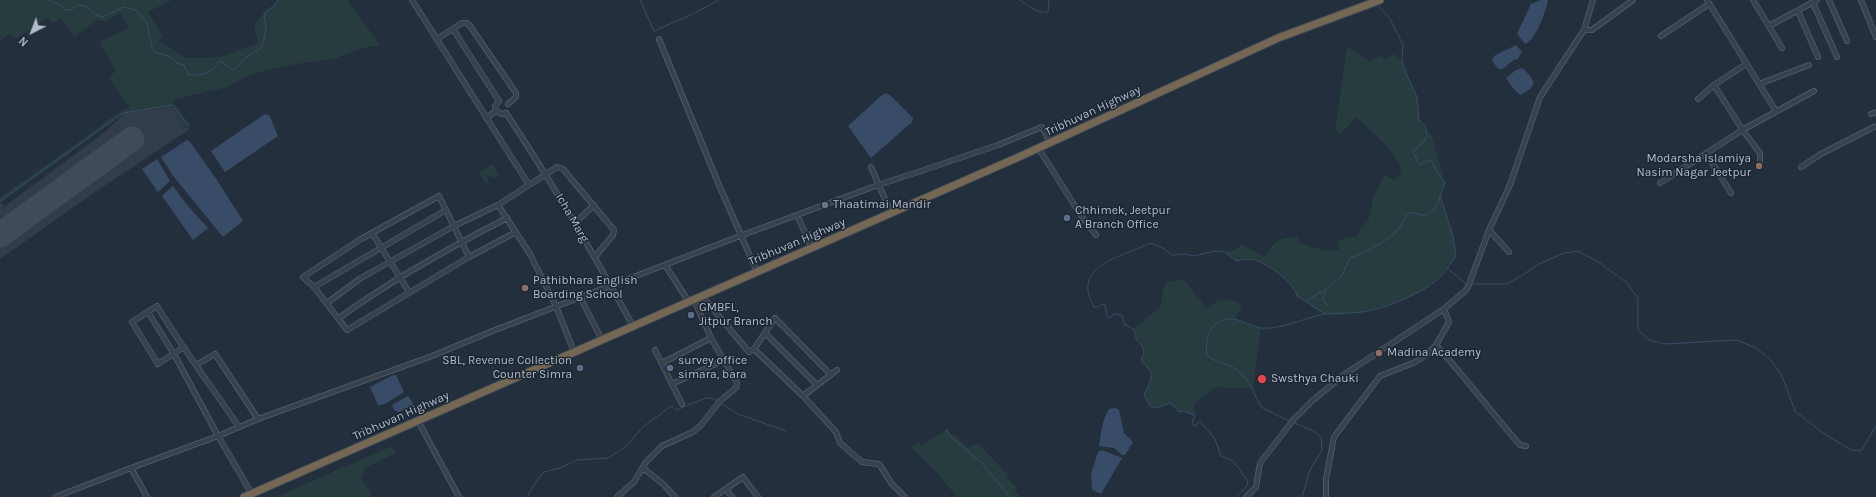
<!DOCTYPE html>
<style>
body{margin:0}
#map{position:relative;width:1876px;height:497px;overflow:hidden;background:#242f3e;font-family:Karla,sans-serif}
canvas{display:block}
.north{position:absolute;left:12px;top:12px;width:40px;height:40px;-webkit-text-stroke:3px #1d2633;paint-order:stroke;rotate:222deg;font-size:11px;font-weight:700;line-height:16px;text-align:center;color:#b4bcc9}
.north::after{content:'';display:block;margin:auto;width:14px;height:18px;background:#b4bcc9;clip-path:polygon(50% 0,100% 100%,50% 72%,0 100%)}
</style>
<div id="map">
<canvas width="1876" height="497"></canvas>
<div class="north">N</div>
</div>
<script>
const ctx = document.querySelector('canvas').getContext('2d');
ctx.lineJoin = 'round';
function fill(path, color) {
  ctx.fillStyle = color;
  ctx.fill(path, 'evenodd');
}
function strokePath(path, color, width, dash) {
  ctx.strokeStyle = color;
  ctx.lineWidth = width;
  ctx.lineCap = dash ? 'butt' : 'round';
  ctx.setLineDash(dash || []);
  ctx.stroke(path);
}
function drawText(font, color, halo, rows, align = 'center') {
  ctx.font = font + ' Karla,sans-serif';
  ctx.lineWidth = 3;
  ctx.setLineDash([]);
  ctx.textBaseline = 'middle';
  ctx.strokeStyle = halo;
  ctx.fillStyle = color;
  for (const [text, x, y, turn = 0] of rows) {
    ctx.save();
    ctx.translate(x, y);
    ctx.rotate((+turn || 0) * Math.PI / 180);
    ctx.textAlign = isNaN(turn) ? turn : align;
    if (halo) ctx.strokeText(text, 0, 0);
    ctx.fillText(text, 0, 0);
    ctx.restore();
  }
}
const airport = new Path2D(`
 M161 107H172L190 129 95 192 0 259V203H1L5 206 101 135 125 113Z`);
const green = new Path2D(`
 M0 0H172L148 12 163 36 159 41 186 58 220 57 258 43 254 25C258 21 262 16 265 12 270 7 275 6 278 0H347L380 45 363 48 334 59 296 64 260 72 247 76 228 87 172 100 190 125 186 129 172 107 125 113 0 203V197C25 179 51 162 76 144 94 130 110 117 130 106L126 104 109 77 116 71 99 42 129 28 120 13 106 21 97 20 74 37 61 18 52 23 48 18 15 39 10 33 0 41Z
 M1347 47 1370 61 1381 56 1386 59 1394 54 1402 61 1406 73 1417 97 1419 120 1432 136 1445 183 1440 196 1453 236 1456 256C1447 268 1439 279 1427 288 1410 300 1346 320 1325 314 1319 312 1303 300 1297 296 1294 282 1268 264 1255 260 1248 258 1242 260 1236 261L1225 252 1237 249 1242 244 1264 257C1275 241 1277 238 1298 237L1299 243C1313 247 1325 253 1340 249L1337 241 1357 236 1360 228 1368 221 1374 196 1384 175 1395 180 1402 172C1396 149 1372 133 1356 117L1341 134 1335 131Z
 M492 164 499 174 493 179 490 175 487 178 489 181 486 183 479 173Z
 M1183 279 1207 308 1219 300 1235 301 1242 306 1235 319 1261 328 1253 389 1216 387 1194 404 1195 416 1184 411 1179 412 1171 403 1156 408 1150 406 1144 395 1150 382 1152 373 1141 360C1147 350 1143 347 1136 339V334L1133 329 1160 307 1165 283Z
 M946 430H948L952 435 954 434 968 448 978 443 1008 475 1006 477 1017 488 1015 491 1021 497H957L932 467 911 448 919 442 922 445Z
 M392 446 396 453 365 468 361 479 371 492 370 497H276Z`);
const water = new Path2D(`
 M1541 0H1548C1546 11 1536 40 1525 44L1517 34 1531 4Z
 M1516 45 1522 52 1518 59 1514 60 1502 69H1498L1492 60 1494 56Z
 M1523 68 1530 76 1534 83 1530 89 1520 95 1512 87 1506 78 1516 70Z
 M887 93 892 97 913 118 912 122 871 158 848 126 882 95Z
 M265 114 269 115 278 136 225 172 211 151Z
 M187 140 190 142 215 177 243 221 223 237 174 177 161 157Z
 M157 159 170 181 158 192 142 169Z
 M173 186 187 205 208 228 193 240 162 196Z
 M396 375 404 392 385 404 378 405 370 387 391 376Z
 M408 396 414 405 399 412 395 411 392 405Z
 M1115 408 1119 410 1124 433 1133 442 1125 455H1122L1114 448 1099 446C1101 433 1102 421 1109 409Z
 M1102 450 1122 458 1101 494 1092 490 1091 474 1098 452Z`);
const stream = new Path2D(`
 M49 0 60 5 65 10H71L78 5 88 7 96 15 102 17 124 7 136 10 146 20 152 47 156 53 169 56 177 63 184 65 188 74C202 77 211 73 220 61L234 70 245 58 260 49 263 44 266 27 264 13 274 6 278 0
 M640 0 654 31 695 13 719 0
 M1020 0C1028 6 1038 14 1048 12L1049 0
 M0 201 123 113 172 105 188 126
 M1447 268 1466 284
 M1471 284H1507L1521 276 1539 264 1564 253 1578 251 1600 263 1627 283 1638 298V330L1649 340 1664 344 1736 340 1756 348 1770 359 1782 376 1795 411 1823 433 1851 450 1861 451 1876 426
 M1306 301 1324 290
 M1328 305 1323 300 1325 290 1341 277 1350 258C1362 254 1387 241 1396 232 1402 226 1403 217 1410 212 1415 213 1421 216 1426 215 1437 213 1441 192 1445 183L1438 174 1432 161H1427L1419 165 1413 151 1423 143 1427 136 1426 127 1419 120 1417 97 1406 73 1402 61 1403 45 1390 19 1378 5
 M720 403 738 414 786 431
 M1289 421 1261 407C1254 394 1250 379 1237 370 1227 363 1215 363 1207 355 1205 341 1208 325 1223 320 1236 315 1248 326 1261 328 1280 330 1302 319 1320 315 1334 312 1348 314 1362 312 1385 309 1426 292 1441 276 1447 270 1451 262 1456 256L1453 236 1440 196
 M1294 423 1314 431 1321 437 1322 450 1310 470 1302 497
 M946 430 952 438 981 462 1010 497
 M527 497 537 480 544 472 560 468 577 460 608 458 625 447 643 427 671 406 676 410 706 398H712L717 401
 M1236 497 1247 486 1248 481 1233 461 1221 456 1215 439 1200 421 1195 426 1192 423 1195 416 1184 411 1179 412 1171 403 1156 408 1150 406 1144 395 1150 382 1152 373 1141 360C1147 350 1143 347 1136 339 1136 330 1132 328 1124 324L1122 315 1114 314 1110 318 1107 316 1105 305 1102 304 1098 307H1094C1070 265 1121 258 1150 243L1163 248 1172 255 1184 254 1194 256 1215 251 1225 252 1236 261C1242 260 1248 258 1255 260 1268 264 1294 282 1297 296L1325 314`);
const runway = new Path2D(`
 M0 235 132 139`);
const minor = new Path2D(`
 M412 0 529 185
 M1707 0 1776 111
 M1753 0 1782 48
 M1829 0 1847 41
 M1861 0 1876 37
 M1813 3 1837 57
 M1798 11 1818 57
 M1769 26 1817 0
 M453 29 499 101
 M1584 30H1592L1633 0
 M1661 36 1709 4
 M437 39 462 23H467L470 26 516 93V97L508 104
 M659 39 719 185 757 272
 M1759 84 1809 65
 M1714 85 1744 132 1760 153V162
 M1698 99 1714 85 1746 64
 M496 111 495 106 499 101
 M496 111 502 114 506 113
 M506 113C552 182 593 253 633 326
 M1871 114 1876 112
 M486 118 496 111
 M1039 149 1080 214 1096 235
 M1706 153 1731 193
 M871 167 891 213
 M1801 167 1821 154 1876 126
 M1660 183 1744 129 1814 91
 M498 205 530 254 556 306 574 352
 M797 215 812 248
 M575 223 594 205
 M1489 230 1509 252
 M372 233 409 292
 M469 257 347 330 314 287 303 277 361 239 439 196 469 257 516 232
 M665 265 689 302
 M314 287 446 210
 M702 296 749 352 754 349 803 396 836 432 840 443 862 462 879 464 892 484 905 497
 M580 297 602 340
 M327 303 361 278 454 226 498 205 557 167 563 169 614 230 613 235 595 257
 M148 312 174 354 218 436 252 494
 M339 318C391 280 449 248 507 218
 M765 333 817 385
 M1436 345C1465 377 1491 412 1520 445L1526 446
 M184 347 158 364 132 322 157 306C182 348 212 387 239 427
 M754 349 775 318 831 375
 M655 350 682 404
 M662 363 711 338
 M196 365 215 354 258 419
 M672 384 724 360
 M803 396 837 370
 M418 421 459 497
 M131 468 218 436 258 419 432 356 495 330 740 236 878 185 921 171 998 145 1042 127 1050 143
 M643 468 663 484 675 497
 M726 489 732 497
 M55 497 131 468 147 497
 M617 497 634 482 646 462 662 446 693 432 701 425 720 401 736 388 737 383 711 338 694 300
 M714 497 743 477 758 497
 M1246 497 1256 487 1260 463 1294 419 1312 401 1345 374 1444 309
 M1326 497V479L1334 437 1380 376 1413 363 1425 356 1436 345 1449 322 1444 309 1465 291 1468 287 1489 230 1510 185 1540 97 1584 30 1593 0`);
const highway = new Path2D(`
 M244 497 1021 156 1278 38 1380 0`);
const markers = [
 [1759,166,4,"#8d6e63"],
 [825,205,4,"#6b7280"],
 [1067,218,4,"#5c6f8a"],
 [525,288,4,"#8d6e63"],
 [691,315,4,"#5c6f8a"],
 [1379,353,4,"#8d6e63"],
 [580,368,4,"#5c6f8a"],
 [670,368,4,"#5c6f8a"],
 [1262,379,5,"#e0444e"]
];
const streetNames = [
 ["Tribhuvan Highway",1093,111,-25],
 ["Icha Marg",572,218,60],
 ["Tribhuvan Highway",797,242,-23],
 ["Tribhuvan Highway",401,416,-24]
];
const poiNames = [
 ["Modarsha Islamiya",1751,159,"right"],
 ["Nasim Nagar Jeetpur",1751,173,"right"],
 ["Thaatimai Mandir",833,205],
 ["Chhimek, Jeetpur",1075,211],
 ["A Branch Office",1075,225],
 ["Pathibhara English",533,281],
 ["Boarding School",533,295],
 ["GMBFL,",699,308],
 ["Jitpur Branch",699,322],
 ["Madina Academy",1387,353],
 ["SBL, Revenue Collection",572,361,"right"],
 ["Counter Simra",572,375,"right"],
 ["survey office",678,361],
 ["simara, bara",678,375],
 ["Swsthya Chauki",1271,379]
];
fill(airport, '#323c4b');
fill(green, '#263c3f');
fill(water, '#394c67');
strokePath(stream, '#394c67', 1);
strokePath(runway, '#3f4a5a', 25);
strokePath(minor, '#565f6c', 6);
strokePath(highway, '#434c59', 9);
strokePath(minor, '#38414e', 4.5);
strokePath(highway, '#746855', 7);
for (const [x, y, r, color] of markers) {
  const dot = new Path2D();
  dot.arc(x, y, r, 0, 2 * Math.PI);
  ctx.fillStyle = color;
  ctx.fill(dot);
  strokePath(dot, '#1d2633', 1.5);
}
drawText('12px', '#b4bcc9', '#1d2633', streetNames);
drawText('12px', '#b4bcc9', '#1d2633', poiNames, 'left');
</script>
